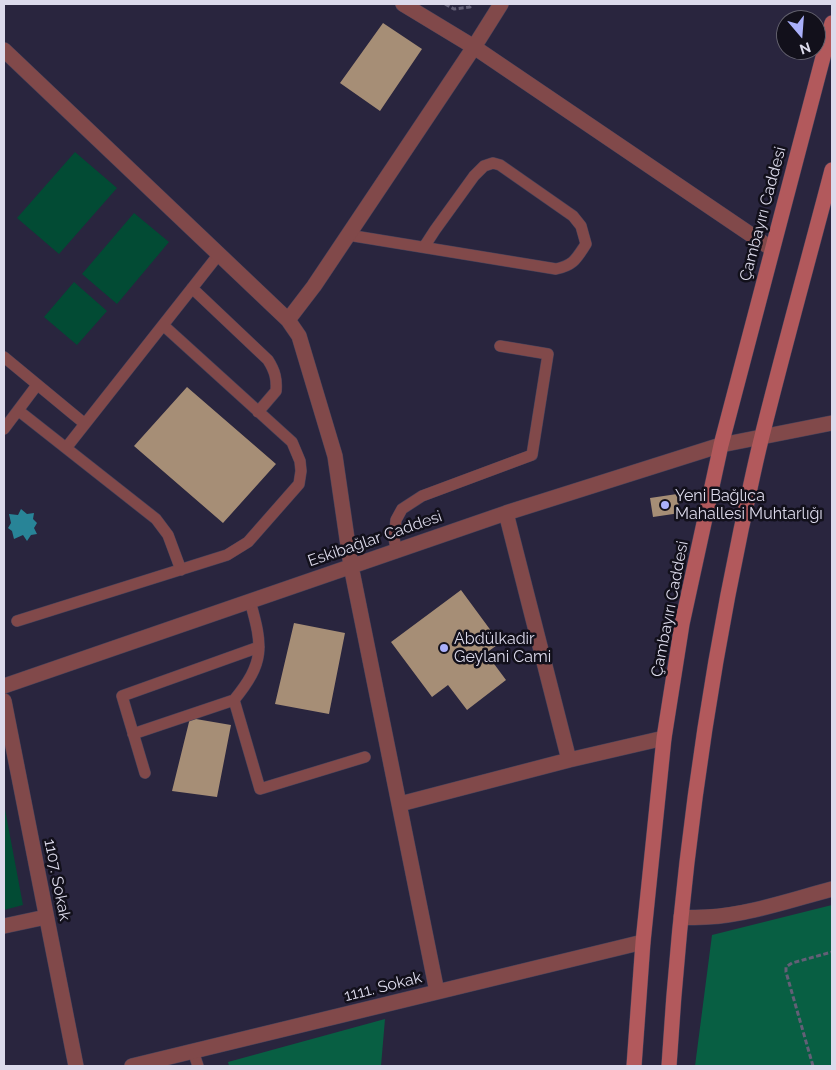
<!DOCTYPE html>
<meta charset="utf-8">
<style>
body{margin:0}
#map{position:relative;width:836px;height:1070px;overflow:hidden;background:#29253e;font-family:Raleway,sans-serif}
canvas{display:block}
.frame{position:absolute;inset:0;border:5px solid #dcdaeb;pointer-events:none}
.north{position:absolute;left:776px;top:10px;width:50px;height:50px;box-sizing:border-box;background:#12101b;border:1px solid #63616e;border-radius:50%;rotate:162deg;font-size:14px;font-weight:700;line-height:20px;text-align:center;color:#dcdaeb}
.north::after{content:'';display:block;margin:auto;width:18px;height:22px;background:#aab0fb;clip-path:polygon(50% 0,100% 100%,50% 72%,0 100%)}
</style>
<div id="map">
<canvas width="836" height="1070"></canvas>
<div class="frame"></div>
<div class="north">N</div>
</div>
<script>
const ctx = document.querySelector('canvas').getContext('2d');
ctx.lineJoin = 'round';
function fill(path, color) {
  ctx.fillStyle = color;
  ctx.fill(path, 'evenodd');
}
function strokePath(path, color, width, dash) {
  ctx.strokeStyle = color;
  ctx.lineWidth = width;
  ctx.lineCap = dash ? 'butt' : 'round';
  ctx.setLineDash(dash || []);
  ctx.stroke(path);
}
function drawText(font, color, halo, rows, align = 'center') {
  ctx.font = font + ' Raleway,sans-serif';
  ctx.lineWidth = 5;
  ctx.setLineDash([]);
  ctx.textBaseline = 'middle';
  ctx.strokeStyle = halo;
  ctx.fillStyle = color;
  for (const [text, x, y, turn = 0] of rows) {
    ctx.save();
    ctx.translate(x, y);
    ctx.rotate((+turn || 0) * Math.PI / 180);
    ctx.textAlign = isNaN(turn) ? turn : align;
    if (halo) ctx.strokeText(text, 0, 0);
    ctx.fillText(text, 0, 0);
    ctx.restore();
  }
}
const green = new Path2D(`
 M75 152 117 188 59 254 17 218Z
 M134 213 169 242 117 304 82 274Z
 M74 282 107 311 77 345 44 317Z
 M4 804 23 905 4 910Z`);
const forest = new Path2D(`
 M832 905V1066H695L712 935Z
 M385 1019 381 1066H229L228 1062Z`);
const water = new Path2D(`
 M21 509 27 514 34 513 33 519 37 523 34 528 37 534 31 535 27 541 23 535 14 539 12 531 8 528 11 523 9 514 18 515Z`);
const building = new Path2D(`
 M383 23 422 49 380 111 340 83Z
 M187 387 276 464 223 523 134 446Z
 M677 494 680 513 653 517 650 498Z
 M461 590 500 643 486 653 506 680 467 710 448 685 432 697 391 642Z
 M294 623 345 633 329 714 275 704Z
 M190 718 231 725 217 797 172 791Z`);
const path = new Path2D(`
 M445 4 454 9 470 7 472 4
 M813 1066 786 972V967L792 963 832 952`);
const lane = new Path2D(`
 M348 235 556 269C574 265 576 259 586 244L581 226 573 216 500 165 493 163 484 166 474 176 435 230 424 247
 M192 288 268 360C275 371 277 379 276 391L258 412
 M4 357 85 424
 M19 411 156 519 168 535 181 570
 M4 429 37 385
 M66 448 219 254
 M396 550 394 537 396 520 402 509 422 496 532 455 548 354 500 346
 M250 601C263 647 265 662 234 700L260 789 365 757
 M17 621 227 555 248 542 299 484 301 471 300 461 292 442 163 325
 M133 734 234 700
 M145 773 122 696 259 647
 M193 1051 198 1066`);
const street = new Path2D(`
 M403 4 474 47 772 249
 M4 50 288 320 299 336 335 456 351 566 437 992
 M288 320 314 286 474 47 501 4
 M506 513 569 760
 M4 686 506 513 721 445 832 423
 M4 701 76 1066
 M400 804 569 760 664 738
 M681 917C732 921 783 902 832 889
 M4 926 46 917
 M132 1066 643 942`);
const secondary = new Path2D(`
 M634 1066 643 942 664 738 682 624 721 445 832 23
 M669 1066C680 886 704 706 741 530 748 499 754 467 762 436 784 347 809 258 832 170`);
const markers = [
 [665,505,5,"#aab0fb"],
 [444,648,5,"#aab0fb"]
];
const streetNames = [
 ["Çambayırı Caddesi",763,214,-75],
 ["Eskibağlar Caddesi",375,539,-19],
 ["Çambayırı Caddesi",670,609,-79],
 ["1107. Sokak",57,880,79],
 ["1111. Sokak",383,987,-14]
];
const poiNames = [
 ["Yeni Bağlıca",675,496],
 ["Mahallesi Muhtarlığı",675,514],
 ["Abdülkadir",454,639],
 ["Geylani Cami",454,657]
];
fill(green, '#024b34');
fill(forest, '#085f43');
fill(water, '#288497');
fill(building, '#a68e76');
strokePath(lane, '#46425a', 12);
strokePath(street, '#46425a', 16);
strokePath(secondary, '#46425a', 16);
strokePath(path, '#635f76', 3, [5, 2.5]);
strokePath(lane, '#81494a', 11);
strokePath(street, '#81494a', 15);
strokePath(secondary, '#b2595c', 15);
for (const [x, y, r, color] of markers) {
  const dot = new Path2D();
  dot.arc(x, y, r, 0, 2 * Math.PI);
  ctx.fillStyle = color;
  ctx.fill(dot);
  strokePath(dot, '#12101b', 2);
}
drawText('16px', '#dcdaeb', '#12101b', streetNames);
drawText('16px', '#dcdaeb', '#12101b', poiNames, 'left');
</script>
